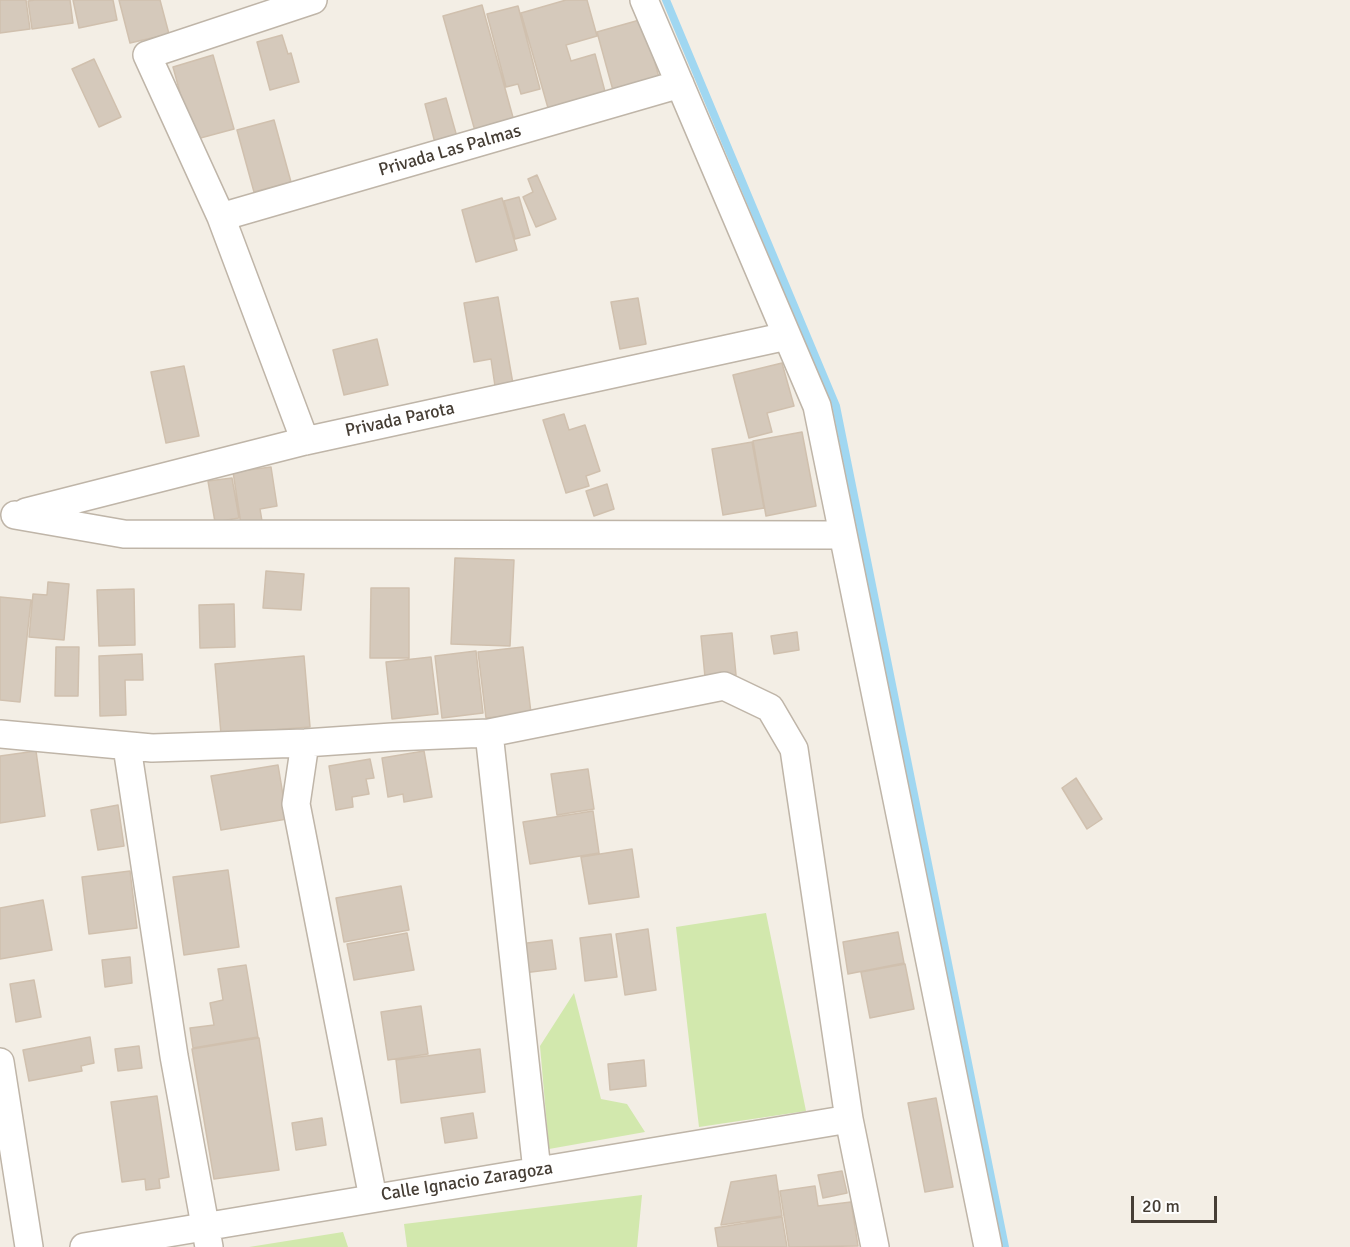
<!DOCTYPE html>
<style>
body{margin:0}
#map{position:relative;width:1350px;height:1247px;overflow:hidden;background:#f3eee5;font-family:Signika,sans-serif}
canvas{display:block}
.scale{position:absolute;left:1131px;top:1196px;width:86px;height:27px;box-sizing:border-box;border:3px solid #463e35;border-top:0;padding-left:8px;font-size:18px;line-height:21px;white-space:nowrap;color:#463e35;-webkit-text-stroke:4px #fff;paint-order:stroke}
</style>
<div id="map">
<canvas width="1350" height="1247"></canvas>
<div class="scale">20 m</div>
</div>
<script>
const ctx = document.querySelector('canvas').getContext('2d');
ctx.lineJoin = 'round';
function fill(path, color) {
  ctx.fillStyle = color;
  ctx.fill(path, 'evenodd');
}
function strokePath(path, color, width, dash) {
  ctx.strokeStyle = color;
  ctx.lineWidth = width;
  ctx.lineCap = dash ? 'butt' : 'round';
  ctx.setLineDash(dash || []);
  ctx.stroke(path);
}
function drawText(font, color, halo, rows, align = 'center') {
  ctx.font = font + ' Signika,sans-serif';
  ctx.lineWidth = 5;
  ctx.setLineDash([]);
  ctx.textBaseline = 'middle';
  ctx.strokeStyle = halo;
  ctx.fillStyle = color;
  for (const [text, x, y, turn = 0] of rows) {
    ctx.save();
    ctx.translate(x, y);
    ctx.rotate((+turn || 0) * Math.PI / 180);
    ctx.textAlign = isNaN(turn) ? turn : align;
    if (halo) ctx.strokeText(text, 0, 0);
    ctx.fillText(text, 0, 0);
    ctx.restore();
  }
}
const green = new Path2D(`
 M766 913 806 1111 699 1127 676 927Z
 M574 993 601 1099 627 1104 645 1132 549 1149 540 1046Z
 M642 1195 637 1247H407L404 1224Z
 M343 1232 348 1247H249Z`);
const stream = new Path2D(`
 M666 0 836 406 1005 1247`);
const building = new Path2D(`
 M0 0H26L30 29 0 33Z
 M35 0H70L73 23 32 29 28 1Z
 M73 0H113L117 20 79 28Z
 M119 0H160L169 34 130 43Z
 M566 0H587L597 36 566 45 571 61 595 54 607 99 550 115 521 13Z
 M482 5 514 121 475 131 443 16Z
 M518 6 540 89 521 94 518 84 506 87 487 14Z
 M643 19 660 81 614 94 597 32Z
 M282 35 288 54 291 53 299 82 270 90 257 42Z
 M213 55 234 129 193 140 173 67Z
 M94 59 121 117 99 127 72 69Z
 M446 98 457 137 435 143 425 104Z
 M274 120 291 182 254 192 237 130Z
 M537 175 556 219 536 227 523 197 533 192 528 179Z
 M519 197 530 235 515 239 504 201Z
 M502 198 517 250 476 262 462 210Z
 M498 297 513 384 495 386 491 359 474 362 464 303Z
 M638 298 646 344 620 349 611 302Z
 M377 339 388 385 344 395 333 350Z
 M782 363 794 406 767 413 772 432 749 438 733 375Z
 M184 366 199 436 166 443 151 372Z
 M564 414 569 430 585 425 600 471 586 476 589 486 566 493 543 420Z
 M802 432 816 506 766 516 753 441Z
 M752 442 764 508 723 515 712 449Z
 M271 467 277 506 260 509 262 521 241 524 233 472Z
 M232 478 239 518 215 522 208 481Z
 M607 484 614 509 594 516 586 491Z
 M455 558 514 560 510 646 451 644Z
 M266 571 304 574 301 610 263 608Z
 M48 582 69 584 64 640 29 637 33 594 47 595Z
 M371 588H409V658H370Z
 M134 589 135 645 99 646 97 590Z
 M0 597 31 600 20 702 0 700Z
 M234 604 235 647 200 648 199 605Z
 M797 632 799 650 774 654 771 636Z
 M732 633 736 675 705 677 701 636Z
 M56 647H79L78 696H55Z
 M523 647 531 713 486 718 478 652Z
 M476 651 483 713 442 718 435 656Z
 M142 654 143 680H125L126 715 100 716 99 656Z
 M304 656 310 727 221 734 215 664Z
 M431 657 438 714 392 719 386 662Z
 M36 751 45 816 0 823V756Z
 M424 751 432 797 404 802 403 794 388 797 382 758Z
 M370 759 374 778 366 779 369 794 352 797 353 807 336 810 329 766Z
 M278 765 287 819 221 830 211 776Z
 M588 769 594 809 557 815 551 774Z
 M1076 778 1102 819 1087 829 1062 788Z
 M118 805 124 846 98 850 91 810Z
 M593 811 599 853 530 864 523 822Z
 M632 849 639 897 589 904 581 857Z
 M228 870 239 947 184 955 173 877Z
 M130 871 137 928 89 934 82 877Z
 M401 886 409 930 344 942 336 898Z
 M43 900 52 950 0 959V908Z
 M648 929 656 990 625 995 616 934Z
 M898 932 904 963 848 974 843 942Z
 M407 933 414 970 354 980 347 944Z
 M611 934 617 977 585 981 580 938Z
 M552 940 556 969 523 973 519 944Z
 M130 957 132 983 105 987 102 960Z
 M905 964 914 1009 870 1018 861 972Z
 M246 965 258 1037 193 1048 190 1028 214 1025 210 1003 223 1000 218 969Z
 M34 980 41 1017 16 1022 10 984Z
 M421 1006 428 1054 388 1060 381 1012Z
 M90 1037 94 1063 81 1066 82 1071 29 1081 23 1050Z
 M259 1038 279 1170 214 1179 192 1049Z
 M139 1046 142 1068 118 1071 115 1049Z
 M480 1049 485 1092 401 1103 396 1060Z
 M644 1060 646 1086 610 1090 608 1064Z
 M157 1096 169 1177 159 1179 160 1188 146 1190 145 1179 122 1182 111 1102Z
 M936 1098 953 1187 925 1192 908 1103Z
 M473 1113 477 1138 445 1143 441 1118Z
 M322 1118 326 1145 296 1150 292 1123Z
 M842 1171 847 1193 823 1198 818 1175Z
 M776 1175 782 1216 721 1225 731 1182Z
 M815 1186 818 1206 851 1202 858 1246 789 1247 780 1191Z
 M782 1217 787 1247H718L715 1228Z`);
const minor = new Path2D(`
 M644 0 817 406 988 1247
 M221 217 680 84
 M305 441 221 217 147 55 313 0
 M26 512 305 441 787 336
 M15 515 124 534 843 535
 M489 733 537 1171
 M0 734 152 748 305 743 392 737 489 733 724 686 770 708 794 749 849 1119 875 1247
 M305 743 296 804 373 1198
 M127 747 174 1056 209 1247
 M0 1062 29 1247
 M84 1247 849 1119`);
const streetNames = [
 ["Privada Las Palmas",450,151,-16],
 ["Privada Parota",400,420,-12],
 ["Calle Ignacio Zaragoza",467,1182,-9]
];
fill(green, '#d2e8ad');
strokePath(stream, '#a0d7f1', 8);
fill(building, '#d5c9bb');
strokePath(building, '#d0c0ae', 1.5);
strokePath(minor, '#bfb5a8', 30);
strokePath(minor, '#fff', 27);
drawText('18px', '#463e35', '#fff', streetNames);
</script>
